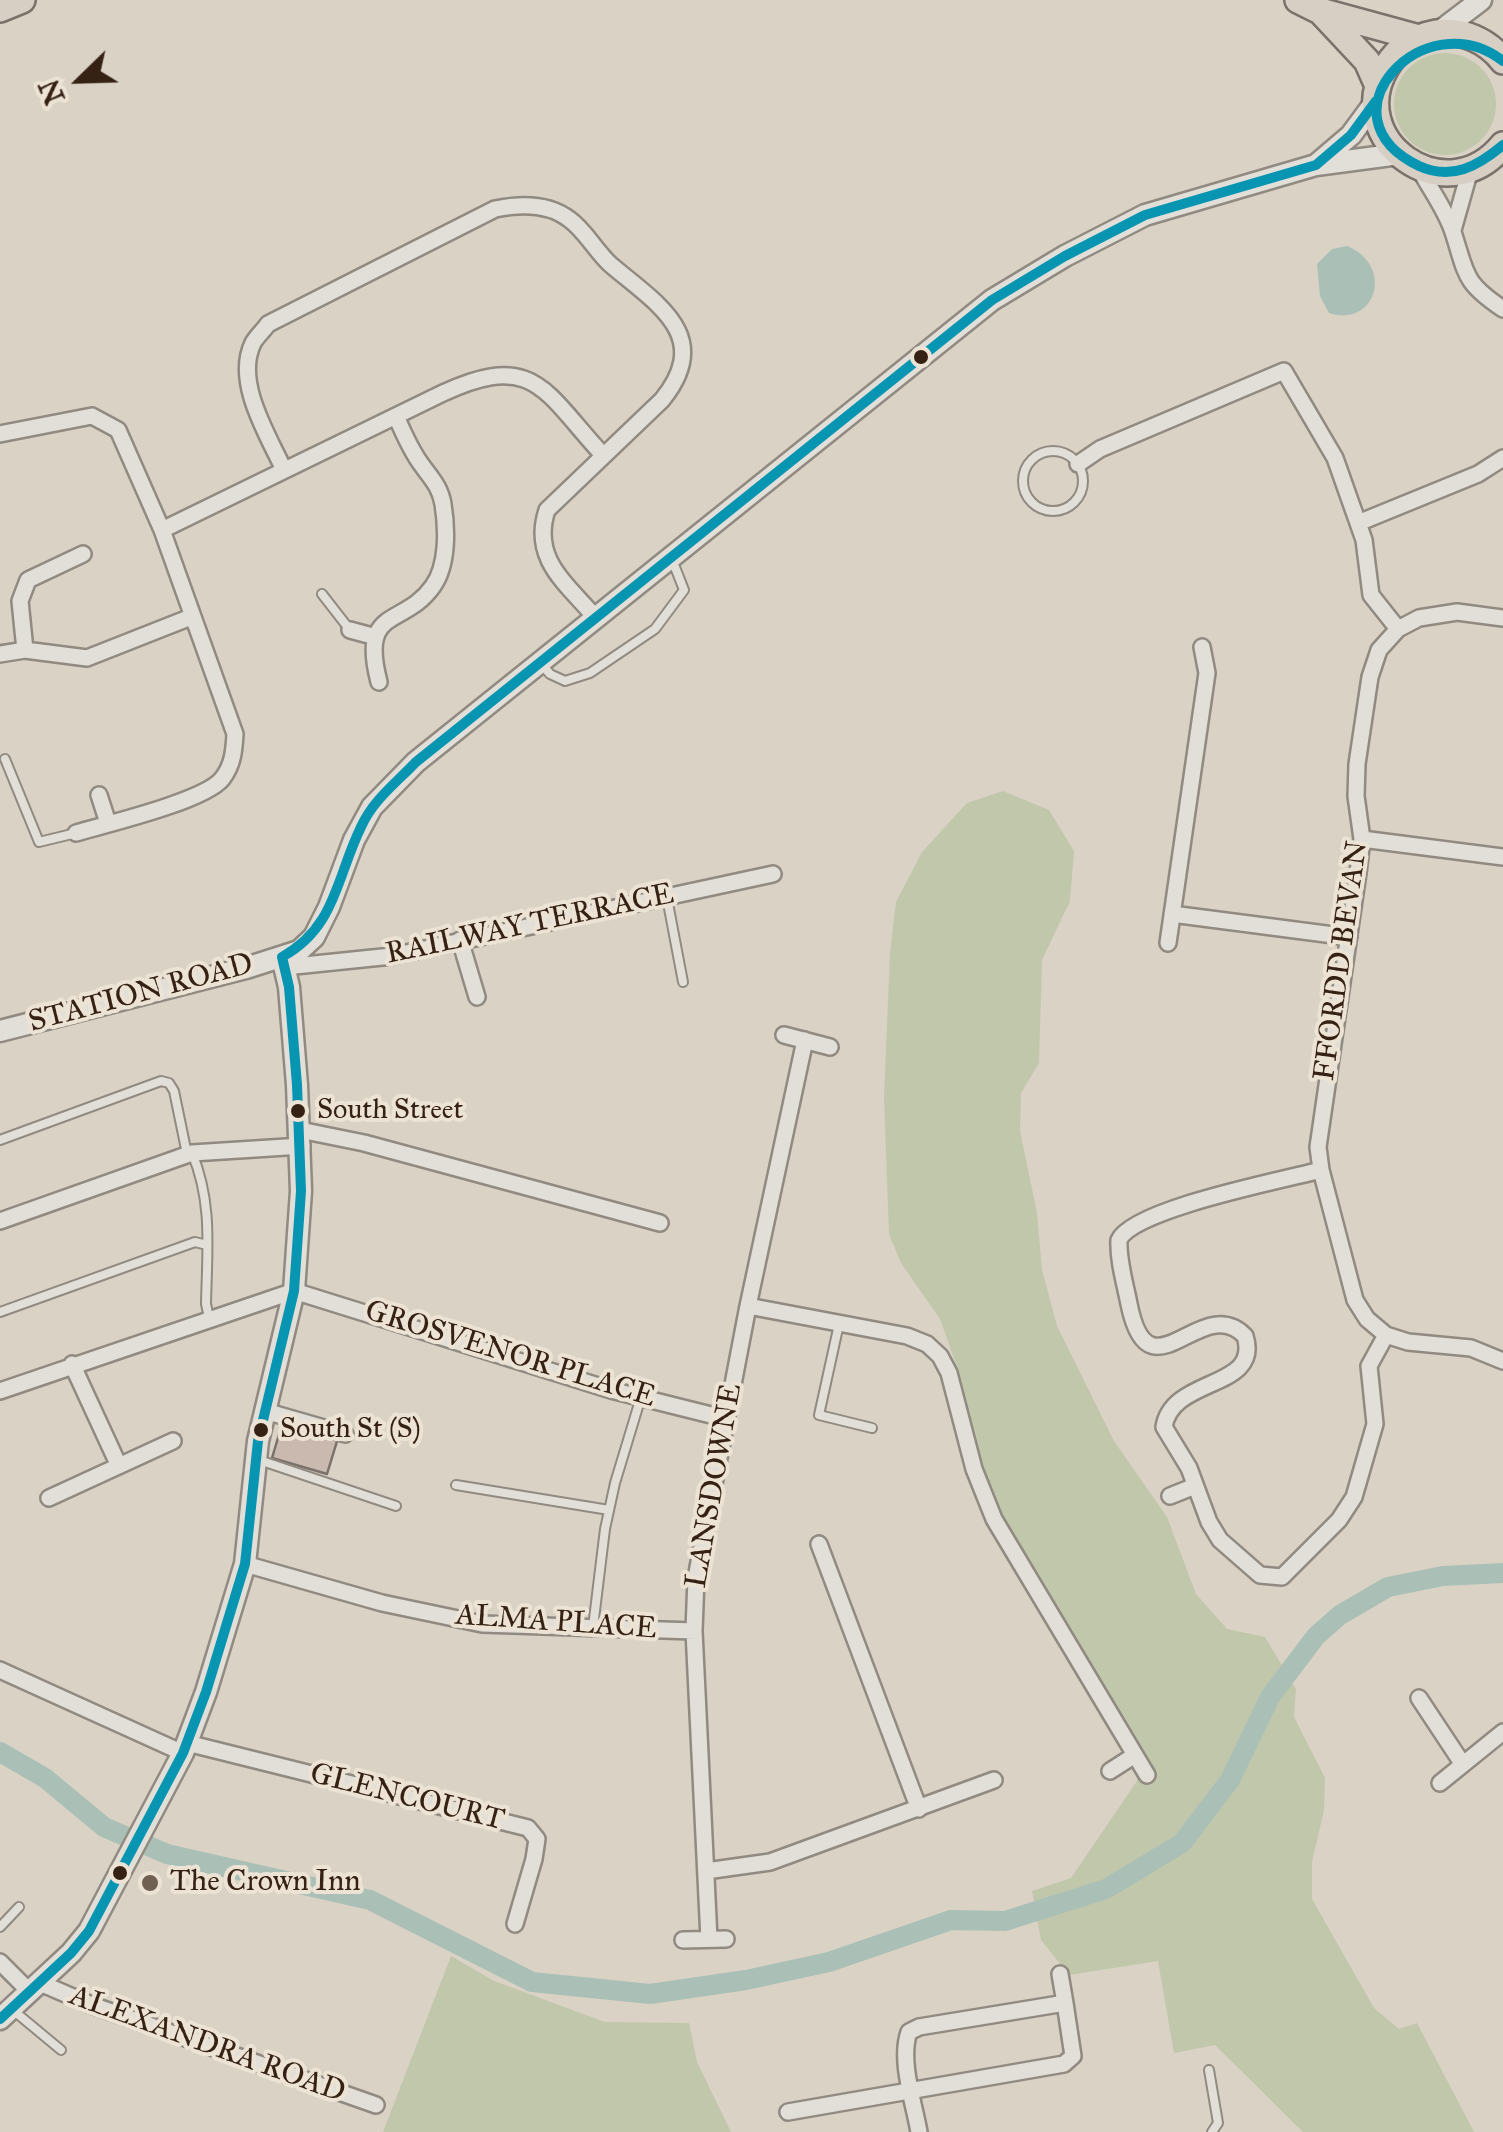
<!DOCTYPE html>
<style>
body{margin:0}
#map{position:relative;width:1503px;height:2132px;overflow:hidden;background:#dad2c5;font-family:"IM FELL Great Primer",serif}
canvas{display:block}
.north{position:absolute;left:30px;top:30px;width:100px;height:100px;-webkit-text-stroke:8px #ece3d4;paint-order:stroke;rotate:247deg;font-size:28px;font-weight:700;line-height:40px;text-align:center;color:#362214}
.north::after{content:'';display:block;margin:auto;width:35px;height:45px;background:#362214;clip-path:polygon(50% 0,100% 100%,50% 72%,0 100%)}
</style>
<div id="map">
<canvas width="1503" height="2132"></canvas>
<div class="north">N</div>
</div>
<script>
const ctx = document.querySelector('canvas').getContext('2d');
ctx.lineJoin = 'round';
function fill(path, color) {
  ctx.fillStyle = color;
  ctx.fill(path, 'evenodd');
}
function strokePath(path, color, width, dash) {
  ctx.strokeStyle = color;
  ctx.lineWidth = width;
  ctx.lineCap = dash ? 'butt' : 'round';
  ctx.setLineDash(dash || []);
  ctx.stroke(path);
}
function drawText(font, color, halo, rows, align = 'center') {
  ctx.font = font + ' "IM FELL Great Primer",serif';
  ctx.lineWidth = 8;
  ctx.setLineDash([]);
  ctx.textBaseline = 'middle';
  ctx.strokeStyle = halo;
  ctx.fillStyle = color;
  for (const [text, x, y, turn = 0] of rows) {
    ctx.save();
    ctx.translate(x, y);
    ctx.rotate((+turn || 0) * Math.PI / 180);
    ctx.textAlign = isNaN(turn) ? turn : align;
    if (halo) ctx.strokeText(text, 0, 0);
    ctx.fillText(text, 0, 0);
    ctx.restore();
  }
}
const green = new Path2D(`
 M1394 104a51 51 0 1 1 102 0a51 51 0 1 1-102 0Z
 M1003 791 1049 810 1074 851 1070 901 1042 960 1039 1063 1021 1093 1020 1131 1037 1213 1042 1270 1057 1326 1114 1441 1167 1517 1196 1594 1227 1629 1265 1637 1296 1689 1294 1717 1325 1778 1324 1810 1312 1862V1899L1374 2008 1399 2029 1417 2023 1474 2132H1303L1215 2045 1174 2053 1158 1961 1069 1975 1041 1940 1032 1891 1071 1878 1137 1781 1139 1748 1000 1518 979 1457 957 1367 940 1319 901 1263 889 1234 884 1097 890 953 896 902 922 852 967 803Z
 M451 1956 494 1981 605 2022 689 2023 697 2062 731 2132H383Z`);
const water = new Path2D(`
 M1347 246C1395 266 1376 328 1329 313L1320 296 1317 264 1332 249Z`);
const canal = new Path2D(`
 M0 1752 45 1778 104 1827 167 1854 370 1900 532 1982 650 1994 746 1980 829 1962 951 1920 1005 1921 1106 1889 1182 1843 1230 1780 1270 1697 1316 1636 1340 1615 1388 1587 1443 1576 1503 1573`);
const building = new Path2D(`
 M283 1421 338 1438 327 1474 272 1458Z`);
const service = new Path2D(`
 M1023 481a30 30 0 1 1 60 0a30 30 0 1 1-60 0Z
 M322 594 350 630
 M543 666 550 674 565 681 590 673 655 629 684 590 673 562
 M5 759 39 842 76 833
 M667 898 683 982
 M0 1140 161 1081 169 1083 174 1091 187 1154
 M192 1153C213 1203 207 1251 206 1304L209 1318
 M0 1312 195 1242 207 1245
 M839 1324 819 1415 872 1428
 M259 1460 396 1506
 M456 1485 609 1510
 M593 1627 605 1529 615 1483 641 1397
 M0 1927 19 1907
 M14 2011 61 2050
 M1209 2070 1218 2123 1212 2132`);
const minor = new Path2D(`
 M1419 168C1430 189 1446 210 1453 232 1467 275 1463 282 1503 309
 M1453 230 1470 170
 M0 434 92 416 118 430 162 530 235 734C234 751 233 765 222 779 204 801 107 824 76 833
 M1078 464 1100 449 1284 371 1335 458 1364 540 1371 595 1398 629
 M284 470C268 435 234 382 253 343 256 337 264 330 268 324L495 209C519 204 548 203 569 219 586 231 596 252 611 265 657 304 714 336 662 400L547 510C531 559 566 583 595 617
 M1358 523 1478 474 1503 458
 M162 530 443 393C534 351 544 391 602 454
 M1503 618 1457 612 1419 618 1398 629 1379 650 1370 677 1357 764 1356 796 1362 839 1358 873 1318 1147 1321 1170 1355 1300 1367 1319 1386 1335 1408 1342 1471 1348 1503 1361
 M350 630 376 637
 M25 650 20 601 28 580 83 554
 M0 654 25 650 87 658 191 617
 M379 682C359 605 404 628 433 586 448 565 447 529 443 504 440 486 430 477 421 464 410 449 403 432 396 416
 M99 795 108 823
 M1362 839 1503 857
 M1172 914 1349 937
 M460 940 477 997
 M1168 943 1207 673 1202 647
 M285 967 392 956 773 874
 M784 1035 830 1047
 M300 1130 364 1143 660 1223
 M1321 1170C1283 1180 1133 1209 1119 1240 1118 1261 1125 1283 1129 1304 1149 1403 1201 1291 1245 1336 1262 1390 1172 1376 1164 1427L1189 1468 1209 1522 1220 1540 1260 1575 1282 1577 1339 1520 1354 1497 1375 1424 1369 1366 1386 1335
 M0 1221 192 1153 302 1146
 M748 1306 907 1336 927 1344 940 1356 949 1373 974 1469 994 1519 1147 1775
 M72 1364 119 1466
 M0 1391 294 1291 611 1390 727 1419
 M265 1411 345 1434
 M1170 1496 1195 1486
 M49 1498 173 1441
 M819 1544 919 1809
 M245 1564 382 1603 482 1624 694 1631
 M0 1670 183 1753
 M1419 1698 1462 1763
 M187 1743 528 1828 537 1839 534 1859 515 1924
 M1110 1771 1135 1755
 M1440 1783 1503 1732
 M706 1871 770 1862 994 1780
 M709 1939 694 1631 696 1578 748 1306 805 1040
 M683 1940 726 1939
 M0 1962 29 1991
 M1060 1974 1065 2003
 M38 1982 89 2004 376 2105
 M788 2112 1064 2064 1073 2056 1065 2003 919 2027 909 2032C899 2060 914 2103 919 2132`);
const tertiary = new Path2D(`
 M1439 32 1481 0
 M1317 164 1351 135 1376 101
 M0 1031 246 968 299 951 314 937 329 907 354 840 372 807 416 762 992 300 1065 256 1145 215 1316 165 1399 154
 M0 2019 71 1953 89 1931 183 1753 206 1692 245 1564 258 1441 294 1291 301 1191 297 1085 289 987 282 957`);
const primary = new Path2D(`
 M1298 0 1320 11 1419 38
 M0 9 22 0
 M1323 14 1367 61 1378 86
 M1503 61C1488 41 1462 29 1436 33 1415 37 1398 48 1387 66 1341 140 1446 215 1503 145`);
const bus1 = new Path2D(`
 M1503 61C1425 0 1315 116 1419 166 1452 181 1478 166 1503 145
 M282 957C336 927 336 878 361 827 373 800 396 783 416 762L992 300 1065 256 1145 215 1316 165 1351 135 1376 101
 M0 2019 71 1953 89 1931 183 1753 206 1692 245 1564 258 1441 294 1291 301 1191 297 1085 289 987 282 957`);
const markers = [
 [921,357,9,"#362214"],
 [298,1111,9,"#362214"],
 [261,1430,9,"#362214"],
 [120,1873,9,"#362214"],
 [150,1883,10,"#6f6052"]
];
const busNames = [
 ["South Street",317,1111],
 ["South St (S)",280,1430]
];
const streetNames = [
 ["RAILWAY TERRACE",530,925,-12],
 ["FFORDD BEVAN",1342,961,-82],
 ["STATION ROAD",141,994,-15],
 ["GROSVENOR PLACE",510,1355,17],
 ["LANSDOWNE",715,1486,-80],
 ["ALMA PLACE",556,1623,4],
 ["GLENCOURT",407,1798,14],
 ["ALEXANDRA ROAD",207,2045,20]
];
const poiNames = [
 ["The Crown Inn",170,1883]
];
fill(green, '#c1c7ab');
fill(water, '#aac0b6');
strokePath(canal, '#aac0b6', 20);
fill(building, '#cab9af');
strokePath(building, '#7a726a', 2.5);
strokePath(service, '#918a81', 12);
strokePath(minor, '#918a81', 20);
strokePath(tertiary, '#918a81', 25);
strokePath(primary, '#7a726a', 30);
strokePath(service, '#e2dfd9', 8);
strokePath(minor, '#e2dfd9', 15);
strokePath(tertiary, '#e2dfd9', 20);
strokePath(primary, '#d7cfc4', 25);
strokePath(bus1, '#0895b2', 10);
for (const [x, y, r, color] of markers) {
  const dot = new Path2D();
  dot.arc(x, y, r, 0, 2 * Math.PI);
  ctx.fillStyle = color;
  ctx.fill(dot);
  strokePath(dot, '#ece3d4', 4);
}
drawText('28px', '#362214', '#ece3d4', busNames, 'left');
drawText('30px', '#362214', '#ece3d4', streetNames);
drawText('30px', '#362214', '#ece3d4', poiNames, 'left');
</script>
